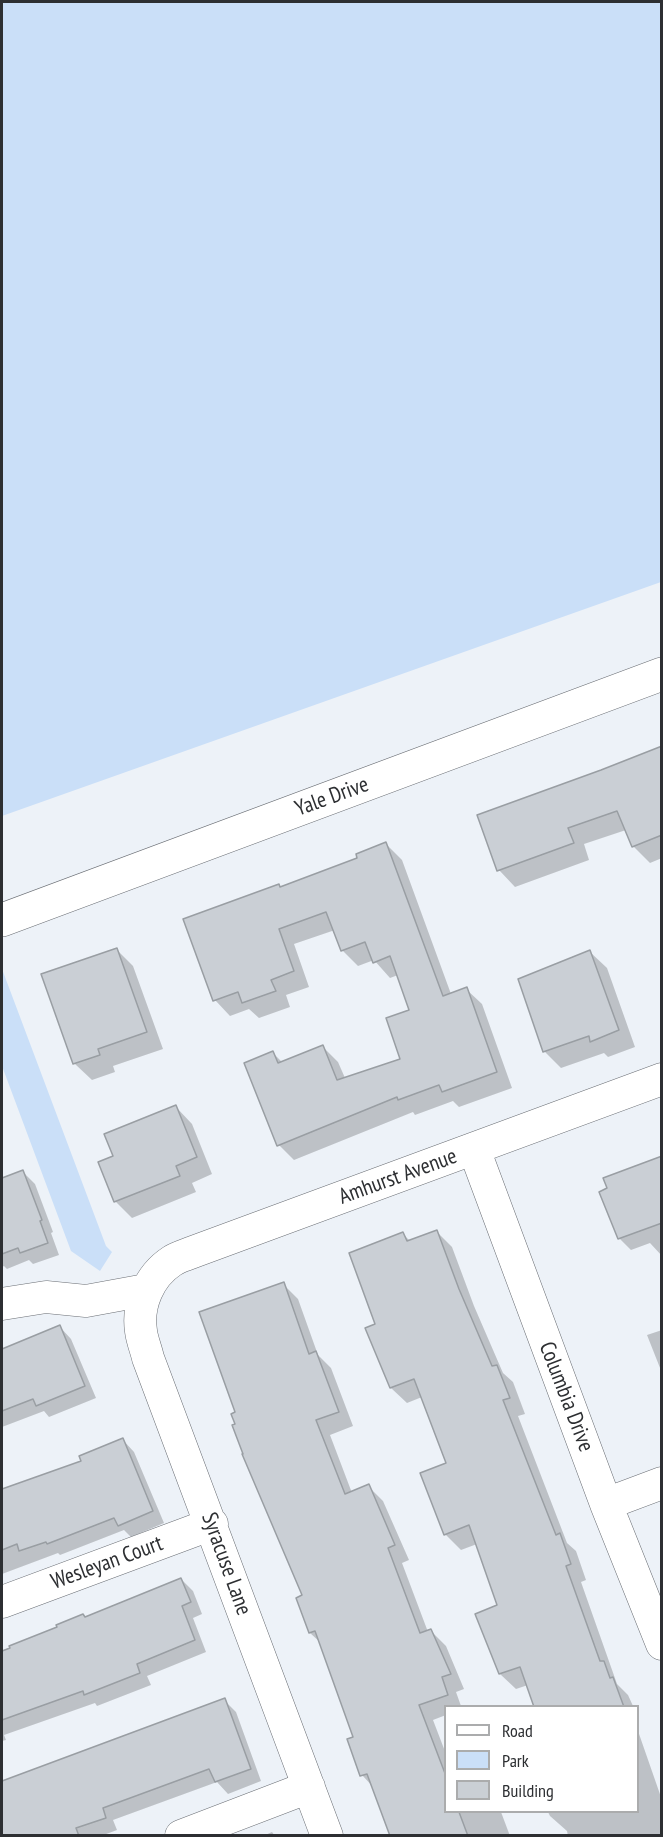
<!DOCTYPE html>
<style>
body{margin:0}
#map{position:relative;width:663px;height:1837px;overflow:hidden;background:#edf2f8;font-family:"PT Sans Narrow",sans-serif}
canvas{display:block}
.frame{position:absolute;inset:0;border:3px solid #2d2f32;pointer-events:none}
.legend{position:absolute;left:444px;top:1705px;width:195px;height:108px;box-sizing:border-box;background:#fff;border:2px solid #abacad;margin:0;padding:8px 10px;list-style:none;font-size:18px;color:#2d2f32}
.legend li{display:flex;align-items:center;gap:12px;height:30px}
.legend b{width:30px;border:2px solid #abacad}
</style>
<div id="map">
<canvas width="663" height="1837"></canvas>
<div class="frame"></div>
<ul class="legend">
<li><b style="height:8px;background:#fff"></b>Road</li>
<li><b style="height:16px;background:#cadff8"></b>Park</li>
<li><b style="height:16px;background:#cacfd5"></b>Building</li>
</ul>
</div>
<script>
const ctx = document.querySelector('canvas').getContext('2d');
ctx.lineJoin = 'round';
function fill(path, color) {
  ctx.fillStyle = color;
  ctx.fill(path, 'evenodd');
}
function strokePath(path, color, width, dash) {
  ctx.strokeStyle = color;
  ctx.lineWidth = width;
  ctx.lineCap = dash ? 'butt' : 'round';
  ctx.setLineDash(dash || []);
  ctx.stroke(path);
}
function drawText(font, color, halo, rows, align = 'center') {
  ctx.font = font + ' "PT Sans Narrow",sans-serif';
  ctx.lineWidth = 4.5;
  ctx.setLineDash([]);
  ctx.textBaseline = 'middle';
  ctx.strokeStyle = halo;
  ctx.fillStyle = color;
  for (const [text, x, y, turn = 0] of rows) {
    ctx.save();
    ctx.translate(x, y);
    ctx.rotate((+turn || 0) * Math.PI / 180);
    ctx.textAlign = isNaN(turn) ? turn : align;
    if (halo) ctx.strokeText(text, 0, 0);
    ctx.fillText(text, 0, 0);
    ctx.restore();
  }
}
const green = new Path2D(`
 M2 2H661V582L2 816Z
 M2 969 106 1246 112 1252 100 1271 71 1251 2 1066Z`);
const shadow = new Path2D(`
 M662 747V858L650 863 633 846 626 830 584 844 589 860 515 887 499 870Z
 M386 844 402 860 451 994 466 989 482 1004 512 1088 459 1107 453 1101 415 1115 413 1112 294 1160 279 1145 273 1053 283 1063 323 1047 338 1062 345 1078 402 1060 410 1011 398 975 390 978 374 960 358 966 342 950 335 930 294 944 309 987 286 995 290 1007 259 1018 249 1009 230 1016 215 1000 281 888 358 859Z
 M116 949 133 966 163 1049 113 1066 115 1072 92 1080 75 1064 43 975Z
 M590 952 607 968 635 1047 608 1057 604 1053 561 1068 544 1051Z
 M176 1107 192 1124 212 1174 192 1183 196 1192 132 1218 115 1201V1157Z
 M662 1157V1256L650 1243 631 1250 619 1238Z
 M23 1172 35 1184 53 1232 51 1233 59 1255 33 1264 29 1260 7 1269 4 1266 2 1267V1180Z
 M436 1231 452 1247 474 1306 503 1373 513 1382 525 1414 518 1416 567 1543 576 1551 586 1580 581 1582 617 1684 628 1695 633 1706H536L528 1685 516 1689 500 1674 499 1606 477 1544 461 1550 445 1534 448 1463 422 1397 407 1403 391 1388 367 1329 377 1324 403 1234 410 1241Z
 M283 1284 298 1299 318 1355 331 1368 353 1426 330 1435 352 1493 368 1486 383 1501 409 1560 402 1563 428 1632 431 1631 446 1646 464 1689 456 1692 461 1706H446V1715L433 1720 446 1754V1812H501L510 1836H391L374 1788 362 1775 355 1738 321 1643 310 1633 297 1599 304 1596 237 1425V1413Z
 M60 1327 71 1339 96 1398 49 1417 44 1411 2 1427V1351Z
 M662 1330V1373L647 1335Z
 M123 1440 134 1452 164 1523 131 1537 124 1530 60 1555 58 1553 2 1574V1491L83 1462Z
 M181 1579 193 1591 202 1614 193 1618 206 1652 147 1676 151 1685 97 1706 95 1703 4 1735 6 1740 2 1741V1652Z
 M224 1700 236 1712 261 1781 228 1794 217 1782 113 1820 117 1830 101 1836H2V1782Z
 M638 1731 662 1800V1836H568L567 1831 550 1816 548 1812H638Z
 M272 1832 275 1836H263Z`);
const building = new Path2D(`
 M662 746V835L632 847 617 811 568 828 574 843 497 871 477 815 601 770Z
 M386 842 443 996 467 987 497 1072 442 1092 439 1085 398 1100 397 1097 277 1146 244 1063 273 1051 278 1063 323 1045 337 1080 400 1059 386 1018 409 1010 390 956 373 963 365 942 341 951 326 912 279 929 294 971 271 980 276 991 242 1003 238 992 213 1001 183 919 279 884 280 887 357 858 356 854Z
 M117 948 147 1032 98 1049 100 1055 73 1064 41 974Z
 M590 950 619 1030 590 1042 589 1036 543 1052 518 979Z
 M176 1105 197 1157 176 1166 180 1176 114 1202 98 1162 113 1156 104 1134Z
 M662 1156V1223L618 1239 599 1192 607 1188 603 1178Z
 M23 1170 42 1220 40 1221 48 1243 20 1253 18 1248 2 1254V1178Z
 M437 1230 459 1289 492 1366 497 1365 510 1398 503 1400 556 1535 560 1533 571 1564 566 1566 600 1661H604L610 1678 613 1677 624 1707H534L520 1667 499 1674 475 1614 497 1605 469 1525 444 1535 420 1473 446 1463 414 1379 390 1388 365 1328 375 1324 349 1253 403 1232 407 1241Z
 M284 1282 309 1354 316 1351 339 1412 316 1420 345 1494 369 1484 395 1545 388 1548 420 1633 431 1629 451 1674 442 1677 448 1695 419 1705 446 1776V1812H459L468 1836H390L367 1774 360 1776 347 1739 353 1737 315 1631 309 1633 296 1598 302 1595 242 1454H243L232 1425 235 1424 231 1414 235 1412 199 1312Z
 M60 1325 85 1386 36 1406 33 1399 2 1411V1349Z
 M123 1438 153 1511 118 1526 114 1518 47 1544 46 1542 19 1551 17 1544 2 1550V1489L81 1461 79 1456Z
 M181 1578 191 1602 182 1606 195 1640 137 1664 140 1673 84 1695 83 1691 2 1720V1651L10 1648 9 1646 57 1627 56 1625 83 1614 85 1617Z
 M225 1698 251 1769 215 1782 209 1769 103 1808 106 1818 76 1828 79 1836H2V1781Z`);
const minor = new Path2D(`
 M474 1149 606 1504 662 1644
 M2 1304 46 1297 86 1301 146 1290
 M606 1504 662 1483
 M2 1602 212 1524
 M181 1836 309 1787
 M327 1836 148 1358C146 1349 142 1340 141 1331 137 1305 149 1276 172 1261 178 1257 186 1255 193 1252L662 1079`);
const tertiary = new Path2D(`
 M2 920 662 674`);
const streetNames = [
 ["Yale Drive",332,797,-20],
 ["Amhurst Avenue",398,1177,-20],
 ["Columbia Drive",566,1397,69],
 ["Wesleyan Court",107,1563,-20],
 ["Syracuse Lane",226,1564,70]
];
fill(green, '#cadff8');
fill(shadow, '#0003');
fill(building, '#cacfd5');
strokePath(building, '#999ea3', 1.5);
strokePath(minor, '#6a6e74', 33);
strokePath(tertiary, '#6a6e74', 34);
strokePath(minor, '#fff', 32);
strokePath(tertiary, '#fff', 33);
drawText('22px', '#2d2f32', '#fff', streetNames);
</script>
